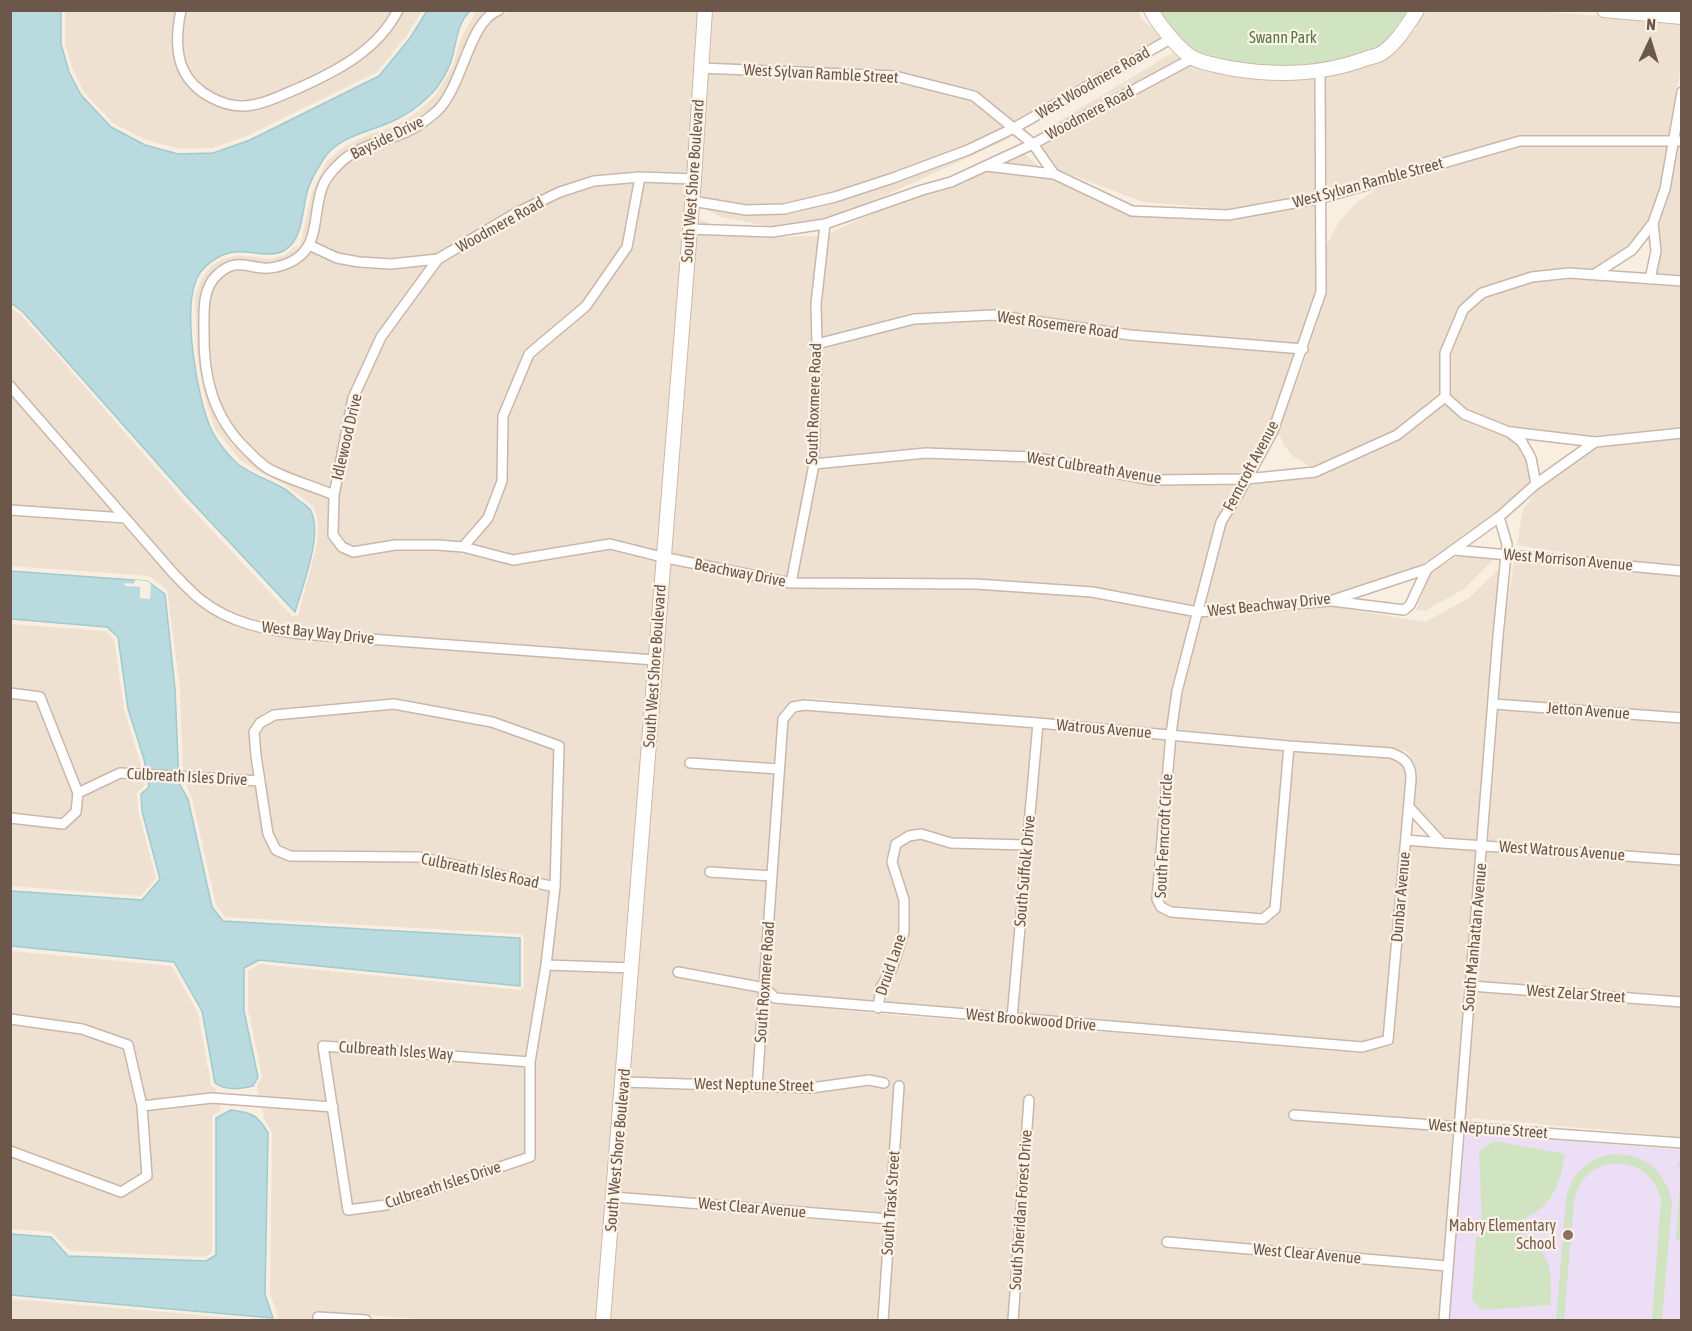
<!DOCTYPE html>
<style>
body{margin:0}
#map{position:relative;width:1692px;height:1331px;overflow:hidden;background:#f9efe1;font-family:"Asap Condensed",sans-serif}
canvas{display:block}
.frame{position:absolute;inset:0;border:12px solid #6d574b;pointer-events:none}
.north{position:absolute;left:1620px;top:12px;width:60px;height:60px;-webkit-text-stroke:4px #fcf3e7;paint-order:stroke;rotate:4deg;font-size:16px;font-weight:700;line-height:24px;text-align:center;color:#6d574b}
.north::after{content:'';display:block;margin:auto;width:21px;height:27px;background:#6d574b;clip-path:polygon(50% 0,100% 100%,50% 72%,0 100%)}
</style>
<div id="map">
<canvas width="1692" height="1331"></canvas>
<div class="frame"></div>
<div class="north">N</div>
</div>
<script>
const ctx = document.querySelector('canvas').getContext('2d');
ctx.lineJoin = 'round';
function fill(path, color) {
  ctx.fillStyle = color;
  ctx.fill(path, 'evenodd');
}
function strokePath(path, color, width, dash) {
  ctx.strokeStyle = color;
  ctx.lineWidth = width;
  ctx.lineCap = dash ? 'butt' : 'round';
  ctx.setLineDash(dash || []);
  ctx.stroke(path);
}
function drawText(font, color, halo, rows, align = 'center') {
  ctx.font = font + ' "Asap Condensed",sans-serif';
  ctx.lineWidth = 4.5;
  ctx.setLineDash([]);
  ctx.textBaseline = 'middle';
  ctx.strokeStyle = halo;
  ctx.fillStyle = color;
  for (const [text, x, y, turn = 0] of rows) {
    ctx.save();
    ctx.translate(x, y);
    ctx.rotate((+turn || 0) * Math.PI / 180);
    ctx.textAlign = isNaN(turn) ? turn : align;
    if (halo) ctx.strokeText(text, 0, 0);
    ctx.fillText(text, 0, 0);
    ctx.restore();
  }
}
const residential = new Path2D(`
 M514 10 700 11 689 173 637 171 593 176 559 187 517 207 436 254 391 259 360 257 338 253 315 242 328 186 340 170 356 156 415 134 441 114 456 94 480 35 495 18Z
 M709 10 1138 11 1141 18 1158 34 1165 45 1019 133 1002 112 976 90 896 71 706 63Z
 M65 11H177L173 45 180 74 196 92 212 105 230 110 252 111 287 99 334 78 364 58 385 37 398 21 403 11H422L407 35 377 72 249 135 213 148 179 149 146 140 113 123 84 92 73 70 65 43Z
 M186 11H393L378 29 358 50 330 68 284 89 250 100 232 99 217 96 202 84 188 67 182 45Z
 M479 11H487L472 30 448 89 434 107 412 123 352 146 333 162 320 182 305 242 297 252 281 260 264 263 245 259 229 260 212 272 204 284 200 300 199 349 204 387 217 422 233 445 254 465 271 476 329 499 330 539 338 550 351 557 395 550H436L461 553 463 555 465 553 514 565 609 550 657 562 651 654 301 628 270 625 240 617 204 596 177 570 11 379 10 308 21 315 57 355 188 505 292 616H298L317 544 318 523 314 507 286 485 260 472 240 460 215 429 204 395 197 355 195 297 201 280 211 266 223 259 238 255 270 259 285 255 294 247 300 246 312 192 327 161 345 146 370 134 394 126 416 113 435 96 454 64 458 47 462 37 475 13Z
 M1423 11H1535L1681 22V66L1669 135 1519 136 1327 191 1325 76 1405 37 1415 30 1418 18Z
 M1172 53 1191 63 1315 77 1317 194 1228 209 1143 202 1056 169 1026 141Z
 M705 74 894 82 972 101 996 120 1010 138 822 225 773 227 721 217 697 205Z
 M1017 146 1052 179 1142 212 1229 220 1317 205 1315 246 1317 247V291L1299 344 1131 330 993 309 913 313 822 338 821 304 828 234Z
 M1667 146 1660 187 1649 220 1629 246 1593 269 1569 268 1532 272 1479 289 1459 307 1440 351 1441 394 1395 430 1314 466H1309L1294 457 1284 446 1278 431 1307 355 1326 292V245L1339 222 1357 202 1378 188 1521 147Z
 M1676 146H1681V276L1656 274 1660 250 1658 225 1670 189Z
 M634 183 622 245 583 302 524 352 499 413 498 480 484 515 461 542 437 539H395L354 547 345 542 338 533 339 496 358 399 385 340 441 263 520 217 562 197 595 187Z
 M644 183 689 184 658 551 609 539 514 555 472 544 492 520 507 483 508 417 532 358 589 310 630 250Z
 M696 217 719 228 771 237 818 236 811 303 812 345 809 464 787 577 667 553Z
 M311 251 335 263 359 268 392 270 427 265 377 333 349 395 331 488 275 467 260 456 240 437 225 415 213 383 208 349 209 302 213 288 219 280 231 271 244 269 264 274 283 271 302 261Z
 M1569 279 1591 280 1593 282 1596 280 1681 287V427L1595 436 1537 431 1511 427 1466 409 1450 394 1449 354 1467 313 1484 298 1533 282Z
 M992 320 1130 341 1296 354 1269 426 1267 427 1268 430 1244 474 1153 475 1032 452 925 448 819 458 822 349 914 324Z
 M11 394 12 396 113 512 11 505Z
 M1445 404 1462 419 1508 437 1518 446 1526 460 1531 482 1468 537 1423 564 1330 595 1204 606 1225 524 1249 484 1315 478 1399 440Z
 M1681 438V565L1589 557 1517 545 1523 509 1539 489 1596 447Z
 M926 459 1031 462 1151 485H1238L1216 521 1194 606 1092 587 976 578H797L818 469Z
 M10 516 122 524 170 578 199 605 236 627 268 636 650 665 628 962 551 960 561 883 564 746 560 740 493 717 393 698 274 709 264 713 256 720 250 729 254 775 183 771 180 688 167 590 149 576 11 566Z
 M1471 548 1500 553 1464 589 1425 611 1416 610 1430 572Z
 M1515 556 1587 568 1681 576V713L1499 699 1502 636Z
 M667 564 794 589H976L1091 597 1191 616 1172 690 1167 729 807 698 790 703 779 716 775 763 686 758 685 768 774 774 768 871 706 867 705 877 767 881 760 982 675 966 673 976 760 993 753 1081 629 1077Z
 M1504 564 1493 635 1478 840 1444 837 1414 805 1416 771 1409 754 1403 750 1176 730 1181 692 1202 617 1330 606 1425 622 1469 598Z
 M11 624 105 631 114 639 124 709 142 769 118 768 81 786 44 695 40 692 11 688Z
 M11 699 36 702 74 794 72 809 61 818 11 812Z
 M393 709 491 727 554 750 551 880 420 851 291 850 279 845 273 832 261 755 259 733 263 726 275 720Z
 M804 710 1032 728 1023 839 951 838 920 828 906 831 891 843 887 863 899 901V931L888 967 877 985 874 1002 777 992 770 986 787 721 795 712Z
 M1498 710 1681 724V855L1488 840Z
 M1042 729 1165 739 1152 899 1157 910 1171 917 1263 924 1277 913 1279 909 1293 752 1390 758 1400 762 1404 767 1407 779 1405 805 1403 807 1404 809 1402 840 1383 1036 1362 1042 1018 1013Z
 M1175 740 1284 751 1270 906 1262 913 1173 906 1165 903 1162 898Z
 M121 779 144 780 145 785 137 793 138 811 156 878 141 896 11 886V823L66 828 79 816 83 797Z
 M185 782 256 786 264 836 272 853 288 861 419 862 550 891 541 965 526 1056 324 1040 318 1047 327 1101 259 1096 257 1087 262 1076 248 1010V971L260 964 521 990 524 986V937L521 934 225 917 216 905 192 798Z
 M920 839 950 848 1022 850 1008 1012 883 1003 886 989 897 971 908 932V898L897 861 900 848 910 841Z
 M1411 846 1477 851 1455 1121 1291 1109 1289 1120 1454 1132 1443 1261 1163 1236 1162 1247 1442 1271 1439 1320H1018L1034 1095 1025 1094 1008 1320H888L904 1081H895L886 1214 619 1192 628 1088 811 1094 869 1085 887 1089 889 1078 870 1074 811 1083 763 1082 769 999 775 1003 881 1014 1362 1053 1392 1046Z
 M1487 851 1681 866V996L1477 981Z
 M11 951 172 966 198 1013 211 1085 216 1090 217 1093 145 1100 133 1044 130 1040 83 1024 11 1014Z
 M550 971 627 973 599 1320H432L314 1311 313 1320H276L278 1317 270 1293 272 1133 264 1118 262 1107 329 1112 343 1211 348 1215 387 1210 532 1163 535 1157V1062Z
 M1476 992 1681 1007V1137L1472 1118 1471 1122H1465Z
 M10 1025 81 1034 124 1050 137 1107 142 1173 121 1186 11 1145Z
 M329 1051 526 1067V1153L385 1200 352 1204Z
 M212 1104H219L221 1110 213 1115 212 1118V1253L205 1257 70 1251 51 1232 11 1229 10 1156 120 1197H124L149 1180 152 1175 147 1111Z
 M618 1203 885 1225 879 1320H608Z
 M11 1299 257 1320H11Z`);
const education = new Path2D(`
 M1461 1132 1681 1150V1320H1450Z`);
const green = new Path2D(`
 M1158 11H1408L1380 48 1320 66 1239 65 1177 45Z
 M1495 1141 1565 1154C1558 1207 1533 1223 1482 1228L1479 1151Z
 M1611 1154C1644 1153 1665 1170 1672 1202L1662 1320H1652L1661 1199C1648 1150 1584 1152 1574 1201L1564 1320H1556L1566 1200C1570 1175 1586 1160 1611 1154Z
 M1681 1161 1682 1240H1681L1676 1239 1681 1174 1678 1163Z
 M1512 1229C1549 1247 1554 1266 1550 1305L1482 1310 1472 1300 1476 1238 1483 1232Z`);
const water = new Path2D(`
 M11 11H61V44L69 72 81 95 111 127 145 145 178 154 213 153 250 140 379 76 410 38 427 11H470C456 25 457 43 451 61 448 71 438 88 430 95 419 106 407 115 393 121 370 132 337 136 323 160 317 169 310 182 307 192 302 211 303 239 285 250 265 262 241 242 215 259 208 263 200 271 197 278 182 310 197 398 211 429 216 440 230 458 239 465 253 475 269 480 283 488 290 492 295 498 301 502 305 505 309 507 311 511 323 535 302 587 295 612L189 499 23 312 11 303Z
 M10 571 147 581 165 594 175 689 179 783 188 799 212 907 223 921 520 938V986L259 960 244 968V1011L258 1077 253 1086C240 1089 226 1091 215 1083L202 1011 174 962 11 946V891L142 900 160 879 142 811 141 794 149 787 144 759 128 709 118 637 107 627 11 619Z
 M231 1110C252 1113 257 1114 268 1133L265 1294 273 1318 11 1295V1234L51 1237 68 1256 206 1261 216 1255V1118Z`);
const pier = new Path2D(`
 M135 580 147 581 151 584 150 599 140 598V587L125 586V583L134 584Z`);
const street = new Path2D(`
 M181 10C177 29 175 51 183 69 194 93 226 110 252 105 267 103 284 94 299 88 337 71 378 50 398 10
 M700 68 895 76 974 96 1033 144 1054 174 1132 211 1228 215 1322 198 1520 141H1682
 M986 166 1054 174
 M692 201 746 210 784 209 835 197 893 178 968 150 1014 128 1172 38
 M689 229 772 232 825 224 922 190 951 182 1033 144 1193 58
 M309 245 337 258 359 262 391 264 438 259 518 212 560 192 594 181 640 177 694 179
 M438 259 381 337 353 398 334 495 333 535 342 547 353 552 395 545H437L463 547 513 560 610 544 662 557 791 583 976 584 1092 592 1198 612 1330 601 1427 569 1499 517 1536 484 1595 442 1682 433
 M1595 274 1632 250 1653 223
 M1650 279 1656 251 1653 223 1665 189 1682 92
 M817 344 914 319 993 315 1130 335 1303 349
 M10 386 174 574C183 583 191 592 201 600 230 623 265 630 301 634L655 660
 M1445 397 1464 414 1509 432 1522 442 1531 458 1536 484
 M1511 432 1595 442
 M814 464 926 453 1032 457 1152 480 1246 479 1315 472 1397 435 1445 397V353L1463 310 1482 293 1532 277 1569 273 1682 281
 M334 495C315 487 294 481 275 472 264 468 255 458 247 450 213 417 203 377 204 331 204 312 202 289 217 275 234 259 243 266 263 268 275 269 291 264 301 255 320 238 313 205 324 183 327 177 333 170 338 165 359 143 389 142 414 128 421 124 430 117 436 112 463 88 468 21 499 10
 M10 510 125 518
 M463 547 488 518 502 481 503 416 529 354 586 306 627 247 640 177
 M1454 550 1682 571
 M791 583 814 464 817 344 816 304 825 224
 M1332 601 1404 610 1410 605 1427 569
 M10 693 40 697 78 793 76 812 63 824 10 818
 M1494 704 1682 718
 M1289 746 1275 909 1263 919 1171 912 1161 907 1157 899 1171 734 1177 691 1221 522 1239 493 1273 431 1321 292 1320 71
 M690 763 779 769
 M78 793 120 773 260 781
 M1409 807 1442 843 1682 860
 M1406 840 1442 843
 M710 872 772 876
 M546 965 633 968
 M678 972 765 988 775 998 1362 1047 1388 1040 1411 779C1411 764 1405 758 1391 753L1289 746 1038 723 804 705 793 707 783 719 757 1087
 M1471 986 1682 1002
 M878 1008 881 987 892 969 904 932V900L892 862 896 844 909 836 921 834 951 843 1027 845
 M1012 1018 1038 723
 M10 1019 82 1029 128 1045 142 1106 147 1176 121 1192 10 1151
 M530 1062 323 1046 348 1210 386 1205 530 1157V1062L546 965 555 887 559 746 492 722 394 704 274 715 260 723 254 732 256 756 268 834 276 850 290 856 419 857 555 887
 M624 1082 811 1088 869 1080 884 1083
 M142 1106 212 1098 333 1107
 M1294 1115 1682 1143
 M613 1197 890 1219
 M1167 1242 1447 1266
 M318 1317 366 1320
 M883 1320 899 1086
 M1013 1320 1029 1100
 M1444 1320 1498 636 1507 544 1499 517`);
const secondary = new Path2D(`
 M1151 10C1158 24 1180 51 1193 58 1204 64 1218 65 1229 68 1274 76 1321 75 1365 59 1370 57 1378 56 1382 53 1397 43 1408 24 1417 10
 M1604 10 1682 17
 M603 1320 694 179 705 10`);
const markers = [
 [1568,1235,6,"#8d6e63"]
];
const parkNames = [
 ["Swann Park",1283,38]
];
const streetNames = [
 ["West Sylvan Ramble Street",821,74,3],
 ["West Woodmere Road",1093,83,-30],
 ["Woodmere Road",1090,113,-28],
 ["Bayside Drive",387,138,-26],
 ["South West Shore Boulevard",693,181,-86],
 ["West Sylvan Ramble Street",1368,183,-15],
 ["Woodmere Road",500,225,-29],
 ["West Rosemere Road",1058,325,8],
 ["South Roxmere Road",814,404,-88],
 ["Idlewood Drive",347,437,-77],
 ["Ferncroft Avenue",1251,466,-62],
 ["West Culbreath Avenue",1094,468,9],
 ["West Morrison Avenue",1568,560,5],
 ["Beachway Drive",740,573,11],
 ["West Beachway Drive",1269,605,-6],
 ["West Bay Way Drive",318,633,6],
 ["South West Shore Boulevard",655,666,-86],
 ["Jetton Avenue",1588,711,4],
 ["Watrous Avenue",1104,729,5],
 ["Culbreath Isles Drive",187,777,3],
 ["South Ferncroft Circle",1164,836,-87],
 ["West Watrous Avenue",1562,851,4],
 ["Culbreath Isles Road",480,871,12],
 ["South Suffolk Drive",1025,871,-85],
 ["Dunbar Avenue",1401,897,-85],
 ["South Manhattan Avenue",1475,937,-85],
 ["Druid Lane",891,965,-71],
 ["South Roxmere Road",765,982,-86],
 ["West Zelar Street",1576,994,4],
 ["West Brookwood Drive",1031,1020,5],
 ["Culbreath Isles Way",396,1051,4],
 ["West Neptune Street",754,1085,1],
 ["West Neptune Street",1488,1129,4],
 ["South West Shore Boulevard",618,1150,-85],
 ["Culbreath Isles Drive",443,1185,-18],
 ["South Trask Street",891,1203,-86],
 ["West Clear Avenue",752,1208,5],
 ["South Sheridan Forest Drive",1021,1210,-86],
 ["West Clear Avenue",1307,1254,5]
];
const educationNames = [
 ["Mabry Elementary",1556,1226],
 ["School",1556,1244]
];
fill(residential, '#efe1d1');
fill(education, '#ecdef5');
fill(green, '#d0e4c2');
fill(water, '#b9dadf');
strokePath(water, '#a0c9d0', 1.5);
fill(pier, '#f9efe1');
strokePath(street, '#c8b7aa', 12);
strokePath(secondary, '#cdb9aa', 16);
strokePath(street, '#fff', 9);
strokePath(secondary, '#fff', 14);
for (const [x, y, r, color] of markers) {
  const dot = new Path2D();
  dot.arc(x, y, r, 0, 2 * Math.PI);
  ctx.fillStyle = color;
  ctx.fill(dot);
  strokePath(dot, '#fcf3e7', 2);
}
drawText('16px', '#567748', '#fcf3e7', parkNames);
drawText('16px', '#6d574b', '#fcf3e7', streetNames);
drawText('16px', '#785e54', '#fcf3e7', educationNames, 'right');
</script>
